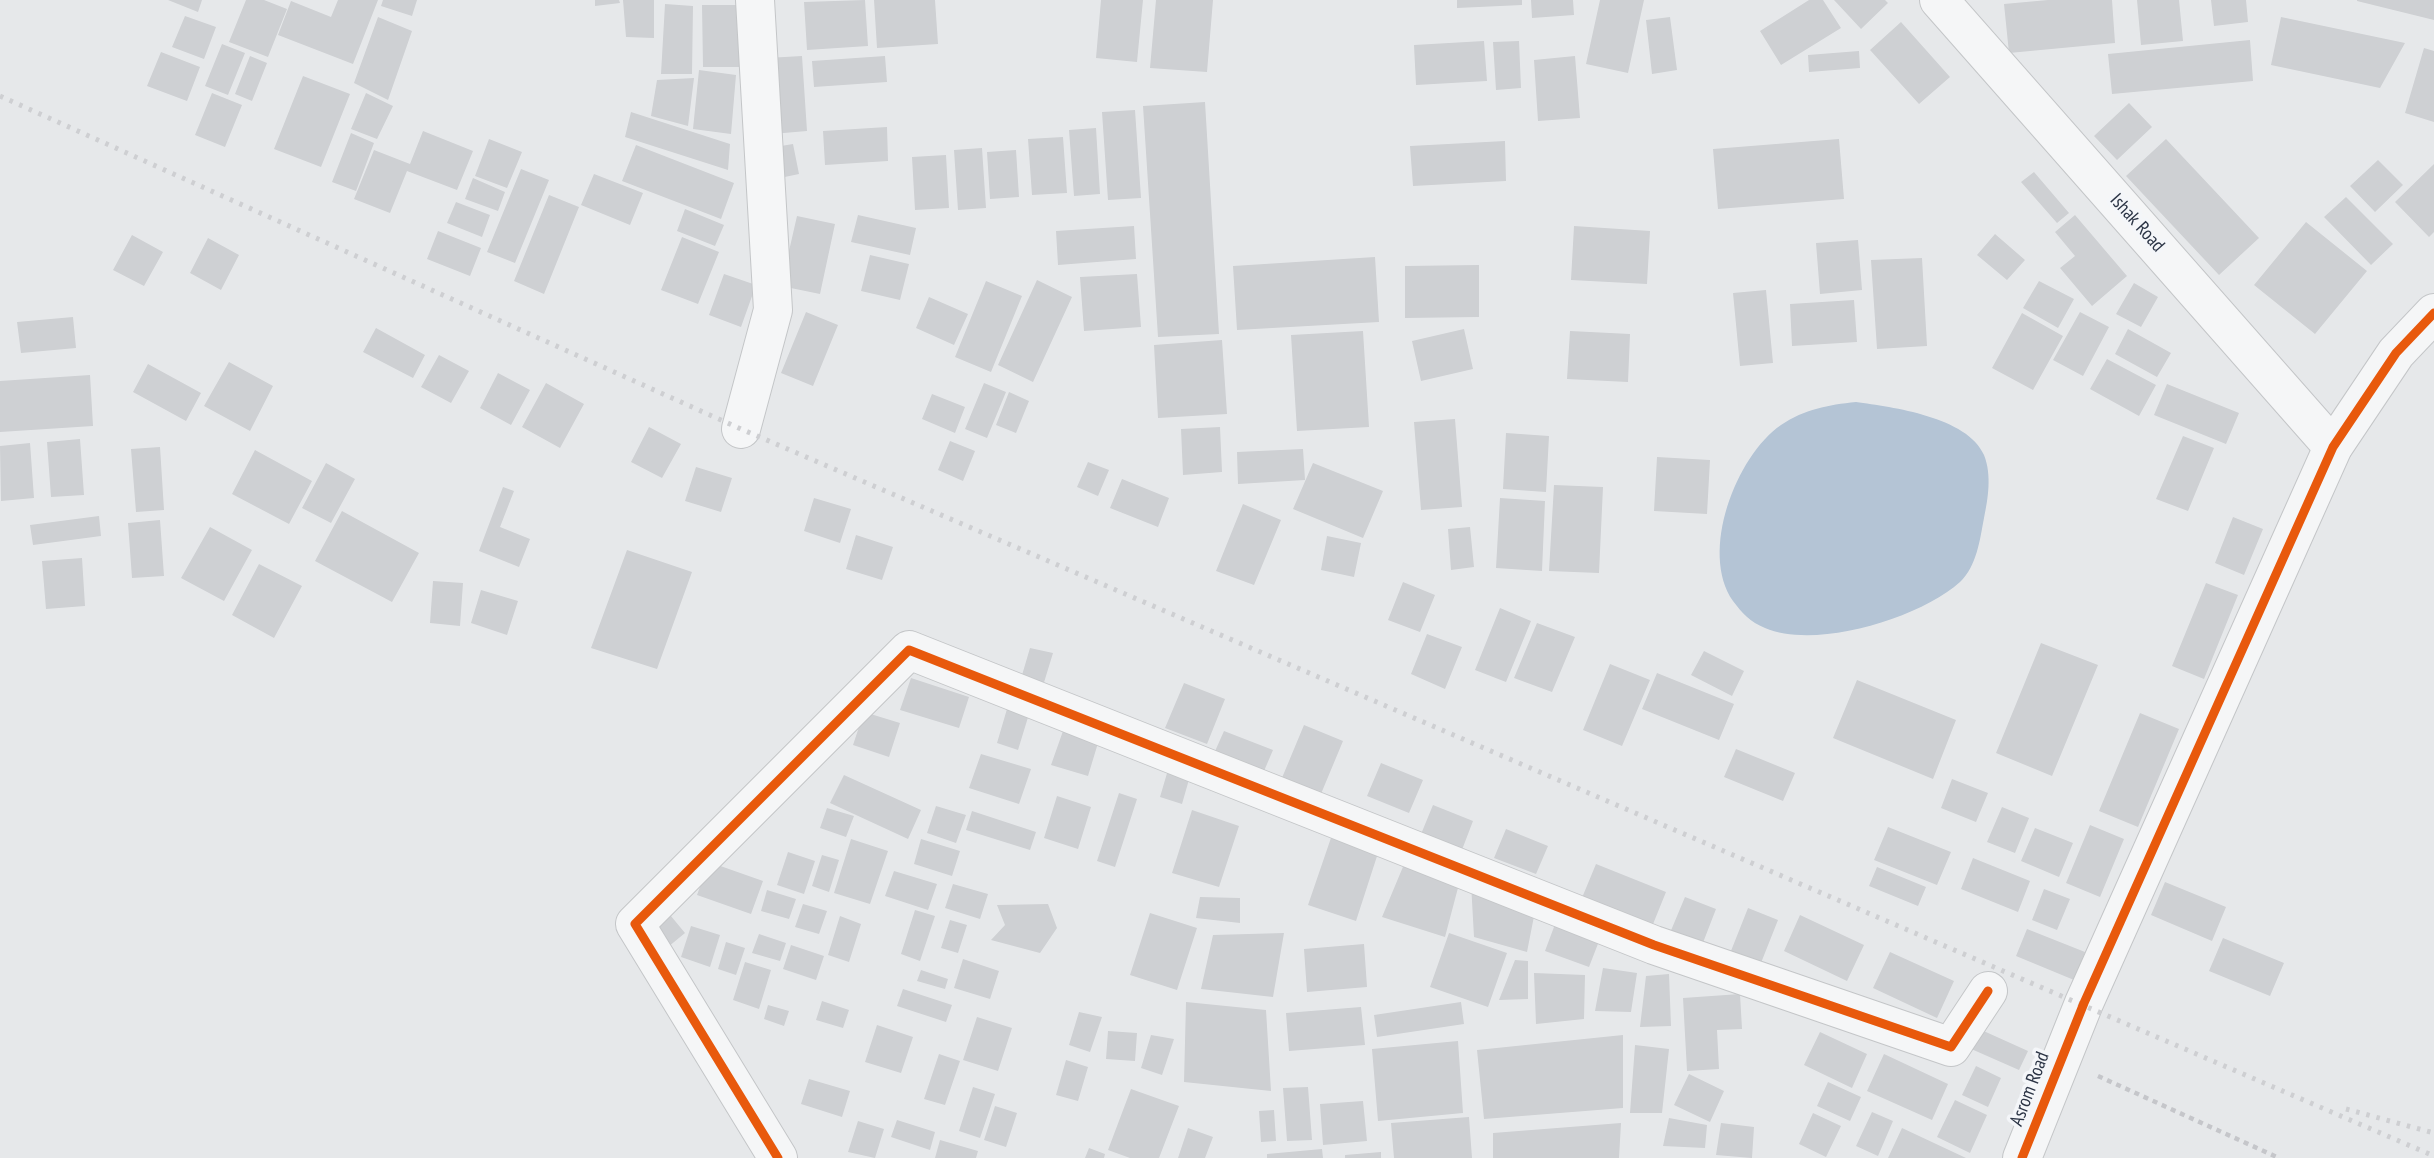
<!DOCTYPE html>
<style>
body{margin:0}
canvas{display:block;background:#e6e8ea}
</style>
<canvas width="2434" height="1158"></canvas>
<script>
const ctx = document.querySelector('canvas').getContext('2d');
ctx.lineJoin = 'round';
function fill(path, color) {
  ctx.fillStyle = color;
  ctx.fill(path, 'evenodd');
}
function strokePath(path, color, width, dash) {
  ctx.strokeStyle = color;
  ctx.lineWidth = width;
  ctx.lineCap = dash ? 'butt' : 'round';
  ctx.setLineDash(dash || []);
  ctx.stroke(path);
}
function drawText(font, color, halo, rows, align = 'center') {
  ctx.font = font + ' "PT Sans Narrow",sans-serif';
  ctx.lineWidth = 7;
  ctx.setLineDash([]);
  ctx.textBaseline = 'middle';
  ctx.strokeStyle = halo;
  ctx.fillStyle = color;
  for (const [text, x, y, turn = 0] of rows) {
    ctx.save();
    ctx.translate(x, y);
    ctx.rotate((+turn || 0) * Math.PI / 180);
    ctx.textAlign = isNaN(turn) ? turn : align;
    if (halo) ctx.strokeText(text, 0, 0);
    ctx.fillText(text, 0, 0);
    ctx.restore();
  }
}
const water = new Path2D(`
 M1856 402C1892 407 1968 417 1984 455 1992 475 1988 499 1984 518 1980 539 1977 566 1960 582 1920 618 1816 650 1765 628 1750 622 1742 613 1733 601 1699 552 1736 456 1781 425 1805 409 1828 405 1856 402Z`);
const building = new Path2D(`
 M168 0H202L198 12Z
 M246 0H264L287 9 268 57 229 42Z
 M338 0H378L353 64 278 35 291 1 331 17Z
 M383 0H417L412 16 381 6Z
 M595 0H619L620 3 595 6Z
 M623 0H654V38L626 37Z
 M865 0 868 46 807 50 804 2Z
 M874 0H935L938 44 877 48Z
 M1101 0H1143L1137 62 1096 58Z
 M1156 0H1213L1207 72 1150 68Z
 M1457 0H1522V5L1457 8Z
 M1531 0H1573L1574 15 1532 18Z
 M1600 0H1644L1628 73 1586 64Z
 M1809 0H1823L1841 28 1781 65 1760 31Z
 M1834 0H1885L1888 3 1861 29Z
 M2048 0H2112L2115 43 2009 53 2004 4Z
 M2137 0H2179L2183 41 2141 45Z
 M2211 0H2246L2248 22 2214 26Z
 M2434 0V20L2357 1V0Z
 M665 4 693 6 692 74H661Z
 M702 5H747V67H703Z
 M185 16 216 27 204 59 172 47Z
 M378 17 412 31 388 100 354 83Z
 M1670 17 1677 70 1652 74 1646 20Z
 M2281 17 2405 43 2380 88 2271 65Z
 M1901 22 1950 77 1919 104 1870 50Z
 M2250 40 2253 81 2112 94 2108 54Z
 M1484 41 1487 81 1416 85 1414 45Z
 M1519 41 1521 88 1496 90 1493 42Z
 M222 44 245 53 228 95 205 86Z
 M2424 48 2434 51V122L2405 113Z
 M1859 51 1860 68 1809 72 1808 55Z
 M161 52 200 67 187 101 147 86Z
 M250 56 267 63 252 101 235 94Z
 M802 56 807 131 772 134 767 58Z
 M885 56 887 82 814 87 812 61Z
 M1575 56 1580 118 1538 121 1534 60Z
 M699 70 736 75 731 134 693 129Z
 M303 76 350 94 321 167 274 149Z
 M694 78 688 126 651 116 657 80Z
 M212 93 242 105 225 147 195 135Z
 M366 93 393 106 377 139 351 129Z
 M1205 102 1219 334 1158 337 1143 106Z
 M2129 103 2152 127 2117 160 2094 136Z
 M1135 110 1141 198 1108 200 1102 112Z
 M631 112 730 144 728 170 625 137Z
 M887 127 888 161 825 165 823 131Z
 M1096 128 1100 194 1074 196 1069 130Z
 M423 131 473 151 457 190 407 171 390 213 354 199 374 150 410 164Z
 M351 133 374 143 356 191 332 182Z
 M1063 137 1067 193 1032 195 1028 139Z
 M489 139 522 152 507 188 475 176Z
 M1839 139 1844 199 1718 209 1713 149Z
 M2166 139 2259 238 2219 275 2126 176Z
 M1505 141 1506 181 1413 186 1410 146Z
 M793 144 799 174 775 179 769 148Z
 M636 145 734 183 721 219 622 181Z
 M982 148 986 208 958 210 954 150Z
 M1016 150 1019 197 990 199 987 152Z
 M946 155 949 208 915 210 912 157Z
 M2378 160 2403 185 2375 212 2350 186Z
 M2434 164V232L2429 237 2395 202Z
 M521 169 549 180 515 263 487 252Z
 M2034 172 2069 213 2057 223 2021 182Z
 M594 174 643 193 630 225 581 205Z
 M473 178 505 192 498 211 465 199Z
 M549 195 579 207 544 294 514 281Z
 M2346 197 2393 244 2371 265 2324 217Z
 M456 202 490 215 482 237 447 223Z
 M685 209 724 225 715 246 677 231Z
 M858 215 916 228 910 255 851 242Z
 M2075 215 2127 276 2092 306 2060 268 2075 256 2055 232Z
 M797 216 835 224 820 294 781 286Z
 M2306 222 2367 271 2315 334 2254 285Z
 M1134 226 1136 259 1058 265 1056 231Z
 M1574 226 1650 231 1647 284 1571 280Z
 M438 231 481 248 470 276 427 259Z
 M1995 234 2025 260 2007 280 1977 255Z
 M132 235 163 252 144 286 113 270Z
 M682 237 719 252 698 304 661 290Z
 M208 238 239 255 221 290 190 273Z
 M1858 240 1862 290 1820 294 1816 243Z
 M870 255 909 264 900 300 861 291Z
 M1375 257 1379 322 1237 330 1233 266Z
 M1922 258 1927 346 1877 349 1871 260Z
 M1479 265V317L1405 318V266Z
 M724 274 756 285 741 327 709 315Z
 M1137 274 1141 327 1084 331 1080 277Z
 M1037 280 1072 297 1033 382 998 365Z
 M986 281 1022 296 991 372 955 357Z
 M2039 281 2074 299 2058 328 2023 308Z
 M2134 283 2158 297 2141 327 2116 314Z
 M1766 290 1773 363 1740 366 1733 293Z
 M929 297 968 314 954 345 916 328Z
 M1854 300 1857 342 1792 346 1790 304Z
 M806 312 838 325 813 386 781 373Z
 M2080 312 2109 327 2083 376 2053 360Z
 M2022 313 2063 336 2033 390 1992 368Z
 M73 317 76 348 21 353 17 322Z
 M376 328 425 355 413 378 363 352Z
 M1464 329 1473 369 1421 381 1412 341Z
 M2128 329 2171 353 2157 377 2115 354Z
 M1363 331 1369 427 1297 431 1291 335Z
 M1570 331 1630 334 1628 382 1567 379Z
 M1222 340 1227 414 1158 418 1154 345Z
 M439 355 469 371 451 403 421 387Z
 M2107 359 2156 385 2139 416 2090 389Z
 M229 362 273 386 250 431 204 406Z
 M148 364 201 393 186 421 133 392Z
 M498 373 530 390 511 425 480 408Z
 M90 375 93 426 0 432V381Z
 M546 383 584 404 560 448 522 427Z
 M984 383 1006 392 987 438 965 429Z
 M2167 384 2239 413 2226 444 2154 415Z
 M1009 392 1029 401 1016 433 996 425Z
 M932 394 965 407 955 433 922 419Z
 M1455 419 1462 507 1421 510 1414 422Z
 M649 427 681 444 662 478 631 462Z
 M1220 427 1222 472 1183 475 1181 429Z
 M1506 433 1549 436 1546 492 1503 489Z
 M2183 436 2214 448 2188 511 2156 499Z
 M80 439 84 495 51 497 47 442Z
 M950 441 975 451 963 481 938 470Z
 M30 443 34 498 1 501 0 446Z
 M160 447 164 510 136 512 131 449Z
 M1303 449 1305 480 1238 484 1237 452Z
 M255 450 312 481 289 524 232 494Z
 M1657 457 1710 460 1707 514 1654 511Z
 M1088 462 1109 470 1098 496 1077 487Z
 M326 463 355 479 331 523 302 508Z
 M1313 463 1383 491 1363 538 1293 509Z
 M696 467 732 478 721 512 685 501Z
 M1122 479 1169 498 1158 527 1110 508Z
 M1554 485 1603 487 1599 573 1549 571Z
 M503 487 514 491 500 527 530 539 519 567 479 551Z
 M814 498 851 509 840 543 804 531Z
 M1500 498 1545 501 1542 571 1496 568Z
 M1243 504 1281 520 1254 585 1216 571Z
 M342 511 419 553 392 602 315 561Z
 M99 516 101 536 33 545 30 525Z
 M2233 517 2263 529 2244 575 2215 563Z
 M160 520 164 576 132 578 128 523Z
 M210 527 252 550 224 601 181 578Z
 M1470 527 1474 567 1451 570 1448 529Z
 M856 535 893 547 882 580 846 569Z
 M1327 536 1361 543 1354 577 1321 570Z
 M627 550 692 572 657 669 591 648Z
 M82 558 85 606 46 609 42 561Z
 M259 564 302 586 274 638 232 615Z
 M433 581 463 583 460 626 430 623Z
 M1403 582 1435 595 1420 632 1388 620Z
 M2206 583 2238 595 2204 679 2172 666Z
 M481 590 518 601 507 635 471 623Z
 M1500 608 1531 621 1506 682 1475 670Z
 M1537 623 1575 637 1552 692 1514 678Z
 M1427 634 1462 647 1445 689 1411 674Z
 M2041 643 2098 665 2052 776 1996 753Z
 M1030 648 1053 653 1042 689 1020 682Z
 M1704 651 1744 671 1732 696 1691 675Z
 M1610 664 1650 680 1622 746 1583 730Z
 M1657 673 1734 704 1719 740 1642 709Z
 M911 678 969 697 959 728 900 710Z
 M1857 680 1956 720 1933 779 1833 738Z
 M1184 683 1225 699 1207 744 1165 728Z
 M1007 709 1029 714 1018 750 997 743Z
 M864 712 900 723 889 757 853 745Z
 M2140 713 2179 729 2138 827 2099 811Z
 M1304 725 1343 741 1318 801 1279 785Z
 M1063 731 1098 743 1088 776 1051 765Z
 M1224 731 1273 750 1261 778 1212 758Z
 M1736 749 1795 773 1783 801 1724 777Z
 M981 754 1031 769 1019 804 969 788Z
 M1170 763 1192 769 1182 804 1160 797Z
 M1381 763 1423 780 1409 813 1367 796Z
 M844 775 921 810 908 839 830 803Z
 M1952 779 1988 793 1976 822 1941 808Z
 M1119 793 1137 799 1115 867 1097 861Z
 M1057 796 1091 807 1078 849 1044 838Z
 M1433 805 1473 821 1460 855 1419 839Z
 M936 806 966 815 956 843 927 833Z
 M2002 807 2029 818 2015 853 1987 842Z
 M827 808 854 816 846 837 820 828Z
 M1192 810 1239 826 1219 887 1172 873Z
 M972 811 1036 832 1030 850 966 830Z
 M2090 825 2124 839 2100 897 2066 883Z
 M1888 827 1951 852 1937 885 1874 860Z
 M2035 828 2073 843 2059 877 2021 861Z
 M1506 829 1548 846 1536 874 1494 858Z
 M1333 832 1379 850 1356 921 1308 905Z
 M851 839 888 851 870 904 834 893Z
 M921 839 960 851 952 876 914 864Z
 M788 852 815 861 804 894 777 885Z
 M822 855 839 860 829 892 812 886Z
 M1973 858 2030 881 2018 912 1961 889Z
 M709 862 763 881 751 914 697 895Z
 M1405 862 1459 884 1445 937 1382 917Z
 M1596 864 1666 892 1649 934 1579 905Z
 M1877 867 1926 887 1918 906 1869 886Z
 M894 871 937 884 928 910 885 896Z
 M2165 882 2226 907 2212 941 2151 915Z
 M1471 883 1536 906 1527 952 1474 937Z
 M953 884 988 894 980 919 945 908Z
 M2044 889 2070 899 2057 930 2032 920Z
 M767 890 796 899 789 919 761 911Z
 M1200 897 1240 898V923L1196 918Z
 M1685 897 1716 909 1699 953 1667 940Z
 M803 904 827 911 819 934 795 927Z
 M1048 904 1057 928 1040 953 991 940 1005 925 997 905Z
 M1748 908 1778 920 1757 973 1727 961Z
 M666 910 685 933 668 947 649 925Z
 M915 910 935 916 920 961 901 954Z
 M1150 913 1197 928 1177 990 1130 975Z
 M1800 915 1864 945 1847 981 1784 951Z
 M840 916 861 924 849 962 828 955Z
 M1557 919 1601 936 1589 967 1545 951Z
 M950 920 967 925 958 953 941 948Z
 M691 926 720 935 710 967 681 957Z
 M2027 929 2085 952 2074 980 2016 956Z
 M1284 933 1273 997 1201 989 1213 935Z
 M1449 933 1507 953 1488 1007 1430 987Z
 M759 934 786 943 780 961 752 953Z
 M2223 938 2284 963 2270 996 2209 971Z
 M726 942 745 948 736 975 718 969Z
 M1364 944 1367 987 1307 992 1304 949Z
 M791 945 824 956 816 980 783 969Z
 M1890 952 1954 981 1937 1018 1873 988Z
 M963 959 999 971 990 999 954 988Z
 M1515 960 1528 961V999L1499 1000Z
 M745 962 771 970 759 1009 733 1000Z
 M1603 968 1637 973 1631 1012 1595 1011Z
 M921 970 948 979 945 989 917 981Z
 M1534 973 1585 975 1584 1019 1536 1024Z
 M1669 974 1671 1026 1640 1027 1646 976Z
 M903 989 952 1005 946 1022 897 1006Z
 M1740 994 1742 1029 1717 1030 1719 1069 1687 1071 1683 998Z
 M822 1001 849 1010 843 1028 816 1020Z
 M1186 1002 1266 1010 1271 1091 1184 1082Z
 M1461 1002 1464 1024 1377 1037 1374 1015Z
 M768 1005 789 1011 784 1026 764 1019Z
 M1361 1007 1365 1045 1289 1051 1286 1013Z
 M1079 1012 1102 1017 1090 1052 1069 1045Z
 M977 1017 1012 1028 998 1071 963 1060Z
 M877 1025 913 1037 901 1073 865 1062Z
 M1977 1028 2028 1051 2019 1070 1969 1048Z
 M1108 1031 1137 1033 1135 1061 1106 1059Z
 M1820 1032 1867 1054 1852 1088 1804 1065Z
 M1151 1035 1174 1039 1162 1075 1141 1068Z
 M1623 1035V1108L1484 1119 1477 1050Z
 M1458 1041 1463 1113 1378 1121 1372 1049Z
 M1635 1045 1669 1049 1662 1113H1630Z
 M939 1054 960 1061 945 1105 924 1099Z
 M1884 1054 1948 1084 1932 1120 1867 1091Z
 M1066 1060 1088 1067 1078 1101 1056 1095Z
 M1976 1066 2001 1078 1988 1107 1962 1095Z
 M1689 1074 1724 1091 1710 1122 1674 1105Z
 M809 1079 850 1091 842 1117 801 1104Z
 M1828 1082 1861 1097 1850 1121 1817 1106Z
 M973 1087 995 1094 980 1138 959 1131Z
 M1308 1087 1312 1140 1287 1141 1283 1088Z
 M1131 1089 1179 1106 1159 1158H1130L1108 1150Z
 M1955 1100 1987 1115 1970 1153 1937 1137Z
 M1363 1101 1367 1141 1323 1145 1320 1104Z
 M995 1106 1017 1113 1006 1147 984 1140Z
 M1274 1110 1276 1141 1261 1142 1259 1111Z
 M1872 1112 1893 1121 1878 1156 1856 1146Z
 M1813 1113 1841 1126 1826 1157 1799 1144Z
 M1469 1117 1472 1158H1394L1391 1123Z
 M1669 1118 1707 1125 1705 1148 1663 1146Z
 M897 1120 935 1132 930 1150 891 1137Z
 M858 1121 884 1129 875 1158 848 1152Z
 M1621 1123 1619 1158H1493V1133Z
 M1721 1123 1754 1127 1752 1158 1716 1155Z
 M1188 1128 1213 1137 1205 1158H1178Z
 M1902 1128 1966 1158H1888Z
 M940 1140 978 1151 976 1158H935Z
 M1089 1148 1105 1154 1104 1158H1085Z
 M1322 1149 1323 1158H1267V1154Z
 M1381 1152V1158H1345V1155Z`);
const path = new Path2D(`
 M2098 1076 2279 1158`);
const minor = new Path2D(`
 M1939 0 2333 447
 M741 429 773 310 755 0
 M778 1158 635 924 909 650 1654 945 1951 1047 1988 991`);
const tertiary = new Path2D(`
 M2022 1158 2084 1003 2333 447 2396 353 2434 313`);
const rail = new Path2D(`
 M0 96 741 429 2434 1156
 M2346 1109 2434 1133`);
const cycleway = new Path2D(`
 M778 1158 635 924 909 650 1654 945 1951 1047 1988 991
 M2022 1158 2084 1003 2333 447 2396 353 2434 313`);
const streetNames = [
 ["Ishak Road",2137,223,48],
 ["Asrom Road",2030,1089,-69]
];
fill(water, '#b4c4d5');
fill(building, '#ced0d3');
strokePath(minor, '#c4c6c8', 40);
strokePath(tertiary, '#c4c6c8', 40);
strokePath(path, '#c5c6ca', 4.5, [5, 5]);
strokePath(minor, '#f5f6f7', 38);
strokePath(tertiary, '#f5f6f7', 38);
strokePath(rail, '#cecfd2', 5, [3.5, 7]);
strokePath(cycleway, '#e8590c', 9);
drawText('19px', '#2b3445', '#f4f6f9', streetNames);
</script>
